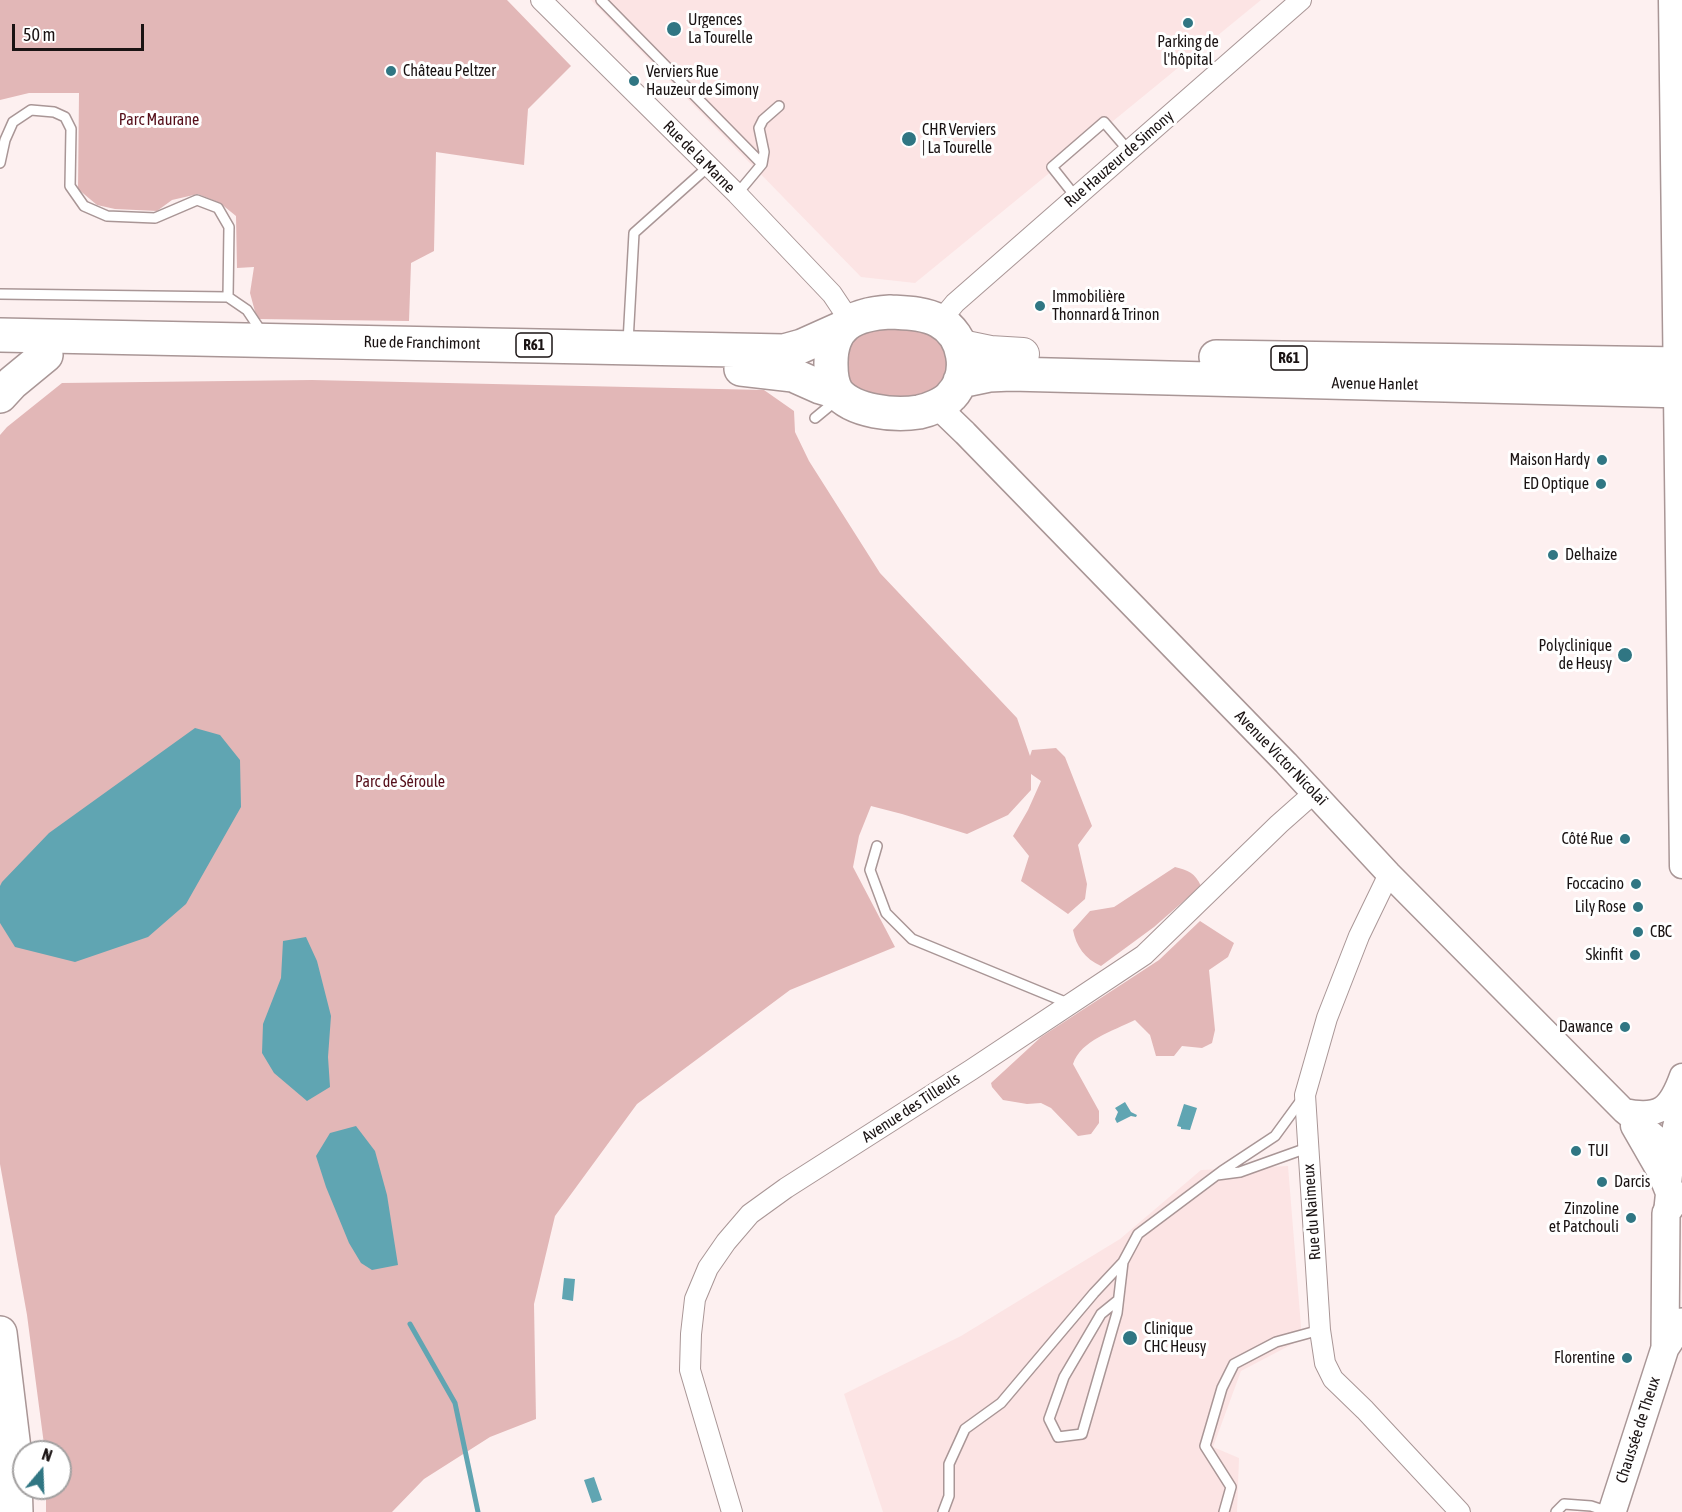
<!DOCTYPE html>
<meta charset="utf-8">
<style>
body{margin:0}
#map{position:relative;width:1682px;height:1512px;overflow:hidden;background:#fdf0f0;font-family:"Asap Condensed",sans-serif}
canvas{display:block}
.north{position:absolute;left:12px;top:1440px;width:60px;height:60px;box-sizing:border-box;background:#fff;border:2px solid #a3a1a1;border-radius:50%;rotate:19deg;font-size:16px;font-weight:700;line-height:24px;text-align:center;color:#1a1313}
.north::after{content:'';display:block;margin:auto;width:21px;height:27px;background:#307683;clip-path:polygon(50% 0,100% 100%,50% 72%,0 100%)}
.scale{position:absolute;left:12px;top:24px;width:132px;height:27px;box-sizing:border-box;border:3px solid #1a1313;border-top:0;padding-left:8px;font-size:18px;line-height:21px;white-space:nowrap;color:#1a1313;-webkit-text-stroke:4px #fff;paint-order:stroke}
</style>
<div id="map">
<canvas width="1682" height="1512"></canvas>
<div class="north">N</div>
<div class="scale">50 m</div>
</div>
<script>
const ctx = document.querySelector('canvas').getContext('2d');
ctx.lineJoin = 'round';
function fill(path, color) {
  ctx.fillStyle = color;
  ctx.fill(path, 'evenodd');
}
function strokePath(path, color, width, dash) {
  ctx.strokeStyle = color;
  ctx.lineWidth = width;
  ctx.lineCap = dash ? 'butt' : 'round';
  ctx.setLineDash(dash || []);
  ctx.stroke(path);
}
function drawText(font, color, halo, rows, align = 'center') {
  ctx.font = font + ' "Asap Condensed",sans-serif';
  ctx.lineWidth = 6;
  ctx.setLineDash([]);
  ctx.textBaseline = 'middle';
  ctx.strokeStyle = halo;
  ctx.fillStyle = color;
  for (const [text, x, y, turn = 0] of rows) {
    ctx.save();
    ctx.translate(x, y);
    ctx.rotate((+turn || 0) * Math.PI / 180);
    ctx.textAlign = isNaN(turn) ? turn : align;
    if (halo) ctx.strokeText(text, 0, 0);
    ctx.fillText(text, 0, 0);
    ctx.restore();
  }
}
const built = new Path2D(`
 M591 0H1261L915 283 861 277Z
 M1288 1166 1302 1339 1241 1371 1213 1447 1239 1458 1237 1512H883L844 1394 961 1336 1120 1239 1201 1170Z`);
const green = new Path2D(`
 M0 0H507L571 66 528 109 524 165 436 152 434 251 411 263 409 321 257 319 250 293 254 267 237 268 236 216 220 203 198 194 172 200 157 211 115 209 97 205 78 189 79 93H29L0 100Z
 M905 321 948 343V382L922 400 861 395 846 382V345L857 329Z
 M312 380 764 390 794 411 795 432 809 461 880 573 1017 718 1030 756 1032 750 1056 748 1065 757 1092 826 1078 845 1087 884 1085 899 1068 914 1021 881 1029 856 1013 836 1028 810 1041 781 1031 774V790L1008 815 967 834 902 814 871 806 859 836 853 867 895 947 790 990 637 1104 555 1216 534 1304 536 1419 490 1437 424 1479 392 1512H46V1488H60V1452H45L27 1315 0 1164V435L7 427 62 383Z
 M1175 867C1188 870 1195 873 1201 886L1154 927 1101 966C1085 959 1076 946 1073 930L1090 911 1114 907Z
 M1200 921 1234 943 1228 957 1209 970 1215 1030 1212 1043 1202 1048 1182 1046 1174 1056H1156L1150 1035 1135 1020C1113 1031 1081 1040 1073 1064L1099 1111V1123L1091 1134 1078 1136 1051 1108 1041 1103 1027 1104 1003 1100 992 1087 991 1083 1041 1037 1159 960Z`);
const water = new Path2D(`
 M195 728 220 735 240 760 241 807 186 904 148 937 75 962 15 947 0 923V886L2 882 49 833Z
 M306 937 317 961 331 1016 328 1057 330 1087 307 1101 274 1073 262 1053 263 1024 281 978 283 941Z
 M1125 1102 1131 1112 1137 1115 1136 1117 1131 1116 1117 1123 1115 1119 1118 1112 1115 1108Z
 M1184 1104 1197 1108 1190 1130 1181 1129V1127L1177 1126Z
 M356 1126 375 1151 387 1195 398 1265 372 1270 361 1263 349 1243 326 1187 316 1156 330 1133Z
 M564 1278 575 1279 573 1301 562 1299Z
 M594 1477 602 1500 592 1503 584 1480Z`);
const stream = new Path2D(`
 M410 1324 455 1403 478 1512`);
const service = new Path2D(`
 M601 0 762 164
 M0 163 5 140 13 122 31 110 54 112 65 117 71 129 70 186 84 206 107 216 155 218 197 200 218 208 229 227 228 297
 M737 194 762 164 764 152 759 128 763 120 779 106
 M1075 196 1052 167 1104 122 1129 151
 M0 294 228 297 247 310 263 334
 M628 342 634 233 709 166
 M815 418 838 399
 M877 846 870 870 886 913 912 939 1070 1004
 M1217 1175 1240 1172 1307 1148
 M1117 1301 1101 1314 1064 1377 1049 1419 1058 1437 1082 1434 1117 1313 1123 1262
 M943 1512 949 1496V1464L965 1429 1001 1403 1094 1293 1123 1262 1138 1234 1222 1171 1275 1136 1302 1099
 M1224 1512 1231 1487 1205 1446 1222 1388 1234 1364 1276 1342 1320 1330
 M1556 1512 1564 1504 1591 1506 1609 1512`);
const minor = new Path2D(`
 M541 0 737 194 832 294 850 321
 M940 321 955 303 1301 0
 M1389 874 1359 936 1327 1018 1305 1095 1320 1330 1325 1363 1333 1379 1365 1410 1460 1512
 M732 1512 690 1370 691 1334 695 1299 708 1268 726 1242 750 1214 786 1188 971 1070 1144 955 1279 824 1314 793`);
const tertiary = new Path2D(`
 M1671 0 1682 866
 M937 406 965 433 1286 763 1389 874 1624 1111 1682 1159
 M1624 1111C1660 1118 1670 1109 1682 1076
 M1633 1126 1660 1173 1668 1193
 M1666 1213 1675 1127 1682 1100`);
const secondary = new Path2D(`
 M1665 1348 1666 1213 1676 1199 1682 1196
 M1612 1512 1665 1348 1682 1322`);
const primary = new Path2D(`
 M961 346 990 352 1023 354`);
const trunk = new Path2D(`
 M890 312C906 313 924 313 939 321 965 335 972 374 951 396 944 404 929 410 919 412 895 416 853 412 837 392 832 384 831 374 831 365 830 325 854 314 890 312Z
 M0 335 784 351 802 346 840 329
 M1216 357 1682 364
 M741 369 793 375 820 387 837 392
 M960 381 989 375 1011 374 1682 391`);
const motorway = new Path2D(`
 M0 396 12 383 46 355
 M0 1333 14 1449 16 1512`);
const markers = [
 [1188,23,6,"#307683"],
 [674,29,8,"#307683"],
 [391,71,6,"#307683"],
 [634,81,6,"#307683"],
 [909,139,8,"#307683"],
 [1040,306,6,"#307683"],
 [1602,460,6,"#307683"],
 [1601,484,6,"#307683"],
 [1553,555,6,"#307683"],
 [1625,655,8,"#307683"],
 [1625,839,6,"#307683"],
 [1636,884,6,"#307683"],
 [1638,907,6,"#307683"],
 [1638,932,6,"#307683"],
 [1635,955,6,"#307683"],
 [1625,1027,6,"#307683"],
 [1576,1151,6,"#307683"],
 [1602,1182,6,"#307683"],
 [1631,1218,6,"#307683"],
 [1130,1338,8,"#307683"],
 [1627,1358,6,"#307683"]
];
const shields = [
 [534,345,36],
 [1289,358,36]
];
const shieldNames = [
 ["R61",534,345],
 ["R61",1289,358]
];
const poiNames = [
 ["Urgences",688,20],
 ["La Tourelle",688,38],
 ["Parking de",1188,42,"center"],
 ["l'hôpital",1188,60,"center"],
 ["Château Peltzer",403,71],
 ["Verviers Rue",646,72],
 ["Hauzeur de Simony",646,90],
 ["CHR Verviers",922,130],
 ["| La Tourelle",922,148],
 ["Immobilière",1052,297],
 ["Thonnard & Trinon",1052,315],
 ["Maison Hardy",1590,460,"right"],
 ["ED Optique",1589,484,"right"],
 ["Delhaize",1565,555],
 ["Polyclinique",1612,646,"right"],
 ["de Heusy",1612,664,"right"],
 ["Côté Rue",1613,839,"right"],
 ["Foccacino",1624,884,"right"],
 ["Lily Rose",1626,907,"right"],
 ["CBC",1650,932],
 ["Skinfit",1623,955,"right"],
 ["Dawance",1613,1027,"right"],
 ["TUI",1588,1151],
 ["Darcis",1614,1182],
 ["Zinzoline",1619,1209,"right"],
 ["et Patchouli",1619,1227,"right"],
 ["Clinique",1144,1329],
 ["CHC Heusy",1144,1347],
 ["Florentine",1615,1358,"right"]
];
const parkNames = [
 ["Parc Maurane",159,120],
 ["Parc de Séroule",400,782]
];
const streetNames = [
 ["Rue de la Marne",699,157,45],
 ["Rue Hauzeur de Simony",1119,159,-41],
 ["Rue de Franchimont",422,343,1],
 ["Avenue Hanlet",1375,384,1],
 ["Avenue Victor Nicolaï",1281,758,46],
 ["Avenue des Tilleuls",911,1108,-33],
 ["Rue du Naimeux",1312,1212,-94],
 ["Chaussée de Theux",1638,1430,-72]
];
fill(built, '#fce4e4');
fill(green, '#e2b7b7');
fill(water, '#60a5b2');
strokePath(stream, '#60a5b2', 5);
strokePath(service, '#a99696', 12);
strokePath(minor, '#a99696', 22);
strokePath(tertiary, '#a99696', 27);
strokePath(secondary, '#a99696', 30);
strokePath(primary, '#a99696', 34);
strokePath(trunk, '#a99696', 36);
strokePath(motorway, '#a99696', 36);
strokePath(service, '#fff', 9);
strokePath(minor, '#fff', 20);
strokePath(tertiary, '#fff', 24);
strokePath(secondary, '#fff', 27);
strokePath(primary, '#fff', 32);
strokePath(trunk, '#fff', 33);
strokePath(motorway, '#fff', 33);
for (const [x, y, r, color] of markers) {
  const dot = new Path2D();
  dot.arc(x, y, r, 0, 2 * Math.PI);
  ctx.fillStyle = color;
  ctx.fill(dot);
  strokePath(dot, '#fff', 2);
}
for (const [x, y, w] of shields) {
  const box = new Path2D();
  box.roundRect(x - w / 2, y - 12, w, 24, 4.5);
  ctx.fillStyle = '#fff';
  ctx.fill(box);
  strokePath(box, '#1a1313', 1.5);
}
drawText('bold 15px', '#1a1313', null, shieldNames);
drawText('16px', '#1a1313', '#fff', poiNames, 'left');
drawText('16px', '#560f1a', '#fff', parkNames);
drawText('16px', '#1a1313', '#fff', streetNames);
</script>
